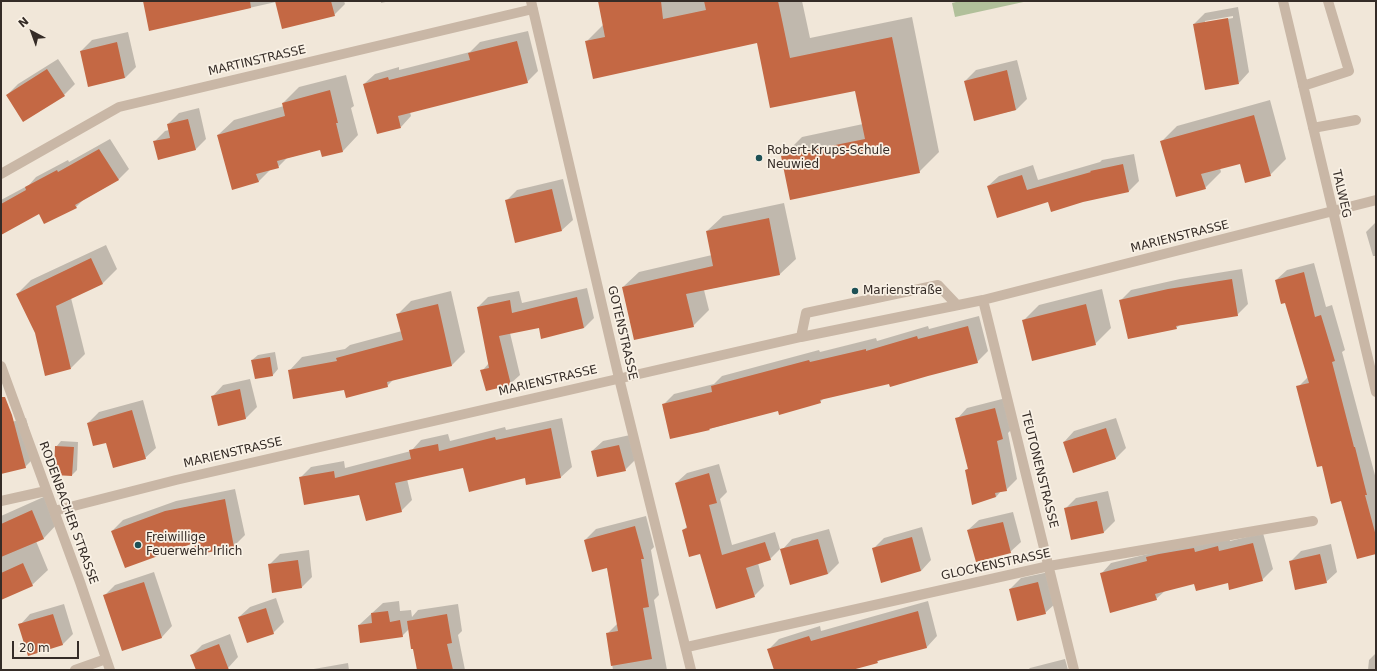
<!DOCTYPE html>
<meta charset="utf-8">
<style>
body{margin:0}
#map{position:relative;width:1377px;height:671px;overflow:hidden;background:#f1e7d9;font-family:"DejaVu Sans",sans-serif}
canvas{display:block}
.frame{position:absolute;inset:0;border:2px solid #352c27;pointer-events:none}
.north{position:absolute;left:12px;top:12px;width:40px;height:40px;-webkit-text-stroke:3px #f9f1e5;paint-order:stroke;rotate:319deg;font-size:11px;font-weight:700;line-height:16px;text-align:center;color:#352c27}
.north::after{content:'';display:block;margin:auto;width:14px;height:18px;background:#352c27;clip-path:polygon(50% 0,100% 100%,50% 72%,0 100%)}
.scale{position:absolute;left:12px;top:641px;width:67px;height:18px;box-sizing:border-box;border:2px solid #352c27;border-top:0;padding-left:5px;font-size:12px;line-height:14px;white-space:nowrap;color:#352c27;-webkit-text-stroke:3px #f9f1e5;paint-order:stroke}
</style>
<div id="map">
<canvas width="1377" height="671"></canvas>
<div class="frame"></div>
<div class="north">N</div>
<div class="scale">20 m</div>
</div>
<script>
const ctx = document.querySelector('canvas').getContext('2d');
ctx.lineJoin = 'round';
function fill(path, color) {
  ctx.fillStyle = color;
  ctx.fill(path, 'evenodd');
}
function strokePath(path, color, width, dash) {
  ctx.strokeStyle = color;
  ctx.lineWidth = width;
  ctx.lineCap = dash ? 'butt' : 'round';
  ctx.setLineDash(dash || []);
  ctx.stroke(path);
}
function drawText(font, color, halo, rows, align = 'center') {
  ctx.font = font + ' "DejaVu Sans",sans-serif';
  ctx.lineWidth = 3.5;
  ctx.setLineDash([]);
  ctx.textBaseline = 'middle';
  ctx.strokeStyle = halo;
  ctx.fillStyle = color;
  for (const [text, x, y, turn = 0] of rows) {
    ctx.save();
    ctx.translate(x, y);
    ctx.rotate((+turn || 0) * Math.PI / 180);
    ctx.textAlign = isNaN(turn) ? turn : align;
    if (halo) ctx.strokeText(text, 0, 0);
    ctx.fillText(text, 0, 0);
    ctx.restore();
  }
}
const green = new Path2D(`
 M960 1H1028L955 17 952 3Z`);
const shadow = new Path2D(`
 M144 1H344L345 4 334 15 276 2 150 30Z
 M381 1H390L381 3Z
 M599 1H802L810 38 912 17 939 152 919 172 782 157 802 137 863 124 856 90 771 107 758 42H586L604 24Z
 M1238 7 1249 72 1239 83 1194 24 1205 13ZM1233 16V18L1205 23V21Z
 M528 31 538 71 527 82 410 112 411 116 401 127 364 84 375 74 399 67V70L470 52 480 42Z
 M128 32 136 67 125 78 81 51 92 40Z
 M58 59 75 84 64 95H7L18 84Z
 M1017 60 1027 99 1016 110 974 120 965 81 976 70Z
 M346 75 354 106 351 108 358 135 343 151 321 149 287 158 278 167 271 169 258 182 218 135 234 120 284 106 283 103 299 87Z
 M1270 100 1286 159 1270 175 1241 163 1220 168 1221 172 1205 188 1162 141 1177 126Z
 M199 108 206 139 195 150 154 142 165 131 169 130 168 124 179 113Z
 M110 139 129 169 118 180 83 200 76 207 39 213 1 234V200L29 185 36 177 68 160 69 162Z
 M1134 154 1139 181 1129 191 1049 200 988 186 999 176 1033 165 1038 180 1100 162 1102 160Z
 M563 179 573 220 562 230 506 201 517 190Z
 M784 203 796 259 780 274 704 290 709 310 693 326 623 287 639 272 712 255 707 231 723 216Z
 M1376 222V259L1375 256H1373L1366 232Z
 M106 245 117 269 103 283 71 298 85 354 71 368 36 333 17 294 31 280Z
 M1314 263 1326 307 1332 305 1345 350 1342 352 1376 479V553L1342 500 1323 465 1298 387 1308 377 1285 301 1276 280 1287 270Z
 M1242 269 1248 304 1237 315 1180 325 1176 328 1120 301 1131 290 1180 279Z
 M587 288 594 318 584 328 542 337 540 327 510 333 520 375 510 384 482 371 489 363 478 307 488 297 519 291 522 303Z
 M1102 289 1111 328 1095 344 1023 321 1039 305Z
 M451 291 465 352 452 365 393 380 387 386 345 388 289 371 302 357 345 349 350 345 402 331 398 314 411 301Z
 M979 316 988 351 977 362 824 398 820 402 778 410 709 429 671 438 663 405 674 394 714 384 722 376 819 350 820 352 876 338 877 341 928 326 929 329Z
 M275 352 278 369 273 375 256 378 252 360 258 355Z
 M250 379 257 407 246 418 219 424 213 396 223 385Z
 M1006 398 1013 428 1008 433 1017 479 1006 490 1001 491 996 497 966 470 969 468 957 419 967 408Z
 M143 400 156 448 145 458 106 442 88 423 99 412Z
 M26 418 36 456 25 467 1 473V425Z
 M562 418 572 467 561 477H526L464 466 407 479 412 500 401 511 360 494 300 478 311 467 344 461 345 468 411 451 421 440 448 434 450 441 505 427 506 430Z
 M1116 418 1126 448 1115 459 1064 442 1074 431Z
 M630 435 636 459 625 470 592 451 603 441Z
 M61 441 78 442 77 470 72 475 56 447Z
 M719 464 727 492 720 499 732 545 775 532 780 549 770 559 758 563 764 586 754 596 701 552 683 530 688 526 676 483 687 473Z
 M235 489 245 535 234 546 197 554 194 542 112 531 123 520 176 501Z
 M1108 491 1115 521 1104 532 1072 539 1065 509 1076 498Z
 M48 495 59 522 44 538 36 541 48 570 32 585 1 599V516Z
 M1013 512 1021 542 1010 552 968 530 979 520Z
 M646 516 654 547 651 550 659 595 654 600 667 670H613L607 634 618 623 607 567 585 540 596 529Z
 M922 527 931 560 921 571 873 549 884 538Z
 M829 529 839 563 828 574 782 550 792 539Z
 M1263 533 1273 569 1262 580 1195 583 1166 590 1156 599 1101 574 1111 563 1152 553 1229 536 1230 541Z
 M1331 544 1337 572 1326 582 1290 562 1301 551Z
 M309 550 312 577 302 587 269 565 280 554Z
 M154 572 172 626 162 637 122 650 104 596 115 585Z
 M1049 572 1056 603 1045 613 1010 589 1021 578Z
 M276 598 284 622 273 633 239 617 250 607Z
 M399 601 400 611 411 610 412 617 418 610 458 604 462 631 458 635 465 670H418L409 629 402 636 359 625 383 603Z
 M928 601 937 636 927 647 881 659 877 662 848 670H775L768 650 779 639 820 626 821 631Z
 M64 604 73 634 62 645 20 625 30 614Z
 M230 634 238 657 228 668 222 670H197L192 655 202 645Z
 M1376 653V670H1368L1369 660Z
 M1065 659 1068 670H1028L1030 668Z
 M348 663 349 670H308Z`);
const building = new Path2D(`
 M143 1H250L251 8 149 31Z
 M275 1H331L335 16 282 29Z
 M598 1H661L663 19 706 10 704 1H778L790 58 892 37 920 173 790 200 781 156 865 139 855 91 770 108 757 43 593 79 585 41 605 37Z
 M1228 18 1239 84 1205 90 1193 24Z
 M517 41 528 83 398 116 401 128 377 134 363 84 388 77 389 80 470 60 468 53Z
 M117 42 125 78 88 87 80 51Z
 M47 69 65 96 23 122 6 95Z
 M1007 70 1016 110 974 121 964 81Z
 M330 90 338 123H336L343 152 322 157 320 150 277 161 279 168 256 174 259 182 232 190 217 135 285 116 282 103Z
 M1254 115 1271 176 1245 183 1240 164 1201 174 1206 189 1176 197 1160 141Z
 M188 119 196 150 158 160 153 141 170 138 167 124Z
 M99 149 119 180 75 205 77 208 44 224 39 214 1 235V204L26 190 25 187 57 170 58 172Z
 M1123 164 1129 192 1083 202 1051 212 1048 202 997 218 987 186 1022 175 1027 190 1091 172 1090 171Z
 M552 189 562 231 515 243 505 200Z
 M769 218 780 275 686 294 694 327 634 340 622 287 713 266 706 231Z
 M91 258 103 284 56 306 71 369 45 376 35 333 16 294Z
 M1304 272 1315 317 1321 315 1335 361 1332 362 1354 447H1355L1367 495H1365L1376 536V554L1357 559 1341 501 1331 504 1322 466 1317 467 1296 386 1309 383 1285 303 1281 304 1275 280Z
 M1232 279 1238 316 1176 326 1177 329 1128 339 1119 300 1168 289Z
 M577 297 584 328 541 339 539 328 499 336 511 385 486 391 480 370 489 368 477 307 510 300 512 313Z
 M438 304 452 366 387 382 388 387 346 398 344 390 293 399 288 370 337 361 336 358 403 340 396 314Z
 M1086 304 1096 345 1032 361 1022 320Z
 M968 326 978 363 928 376 890 387 889 384 820 400 821 403 779 415 778 411 709 429 710 430 670 439 662 404 712 392 711 386 809 360 810 362 866 349V351L917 336 918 339Z
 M270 357 273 376 255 379 251 360Z
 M240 389 246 419 218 426 211 396Z
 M1 397H5L12 415 26 468 1 474Z
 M995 408 1003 439 997 441 1007 491 995 493 996 497 972 505 965 470 968 469 955 418Z
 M132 410 146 459 113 468 106 443 93 446 87 423Z
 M551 428 561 478 526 485 525 478 469 492 463 468 395 483 402 512 366 521 359 495 304 505 299 477 334 471 335 478 411 459 409 450 438 444 439 451 495 437 496 440Z
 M1106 428 1116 459 1073 473 1063 442Z
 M619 445 626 471 597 477 591 451Z
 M55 446 74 447 72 476 54 475Z
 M709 473 717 503 709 505 722 555 765 542 771 560 746 568 755 597 716 609 700 554 689 557 682 530 687 528 675 483Z
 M225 499 234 547 196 555 194 543 125 568 111 531 165 511Z
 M1097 501 1104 533 1071 540 1064 508Z
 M32 510 44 539 1 557V524Z
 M1003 522 1011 553 976 562 967 530Z
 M635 526 644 559H641L649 607 643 608 652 659 611 666 606 633 618 631 607 568 592 572 584 540Z
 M912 537 921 571 881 583 872 548Z
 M818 539 828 574 790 585 780 549Z
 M1253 543 1263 581 1229 590 1228 583 1196 591 1194 584 1155 594 1157 600 1110 613 1100 573 1147 561 1146 557 1159 554 1194 548 1195 552 1218 546 1219 551Z
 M1320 554 1327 583 1295 590 1289 561Z
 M298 560 302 588 272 593 268 564Z
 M23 563 33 586 1 600V573Z
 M144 582 162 638 122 651 103 595Z
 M1038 582 1046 614 1017 621 1009 589Z
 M266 608 274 634 247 643 238 617Z
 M388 611 390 622 400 620 403 637 360 643 358 625 372 623 371 613Z
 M918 611 927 648 877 661 878 663 852 670H774L767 649 809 636 811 641Z
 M53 614 63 645 28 656 18 624Z
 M447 614 452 643 447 644 453 670H417L413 649H411L407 621Z
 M219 644 229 670H196L190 655Z`);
const minor = new Path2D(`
 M531 1 619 378 691 670
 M1283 1 1376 392
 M1303 86 1349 71 1328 1
 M1313 128 1356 120
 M1 174 119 107 533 9
 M983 300 1074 670
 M801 337 806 313 938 285 957 305
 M1 366 80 582 110 670
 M1 501 46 491
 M54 511 176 480 801 337 983 300 1376 200
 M687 647 1049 566 1313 521
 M75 670 106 659`);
const markers = [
 [759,158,4,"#1d5055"],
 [855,291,4,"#1d5055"],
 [138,545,4,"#1d5055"]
];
const streetNames = [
 ["MARTINSTRASSE",257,61,-13],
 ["TALWEG",1341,194,77],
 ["MARIENSTRASSE",1180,237,-14],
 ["GOTENSTRASSE",622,333,77],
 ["MARIENSTRASSE",548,381,-13],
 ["MARIENSTRASSE",233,453,-13],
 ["TEUTONENSTRASSE",1039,470,76],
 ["RODENBACHER STRASSE",68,513,70],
 ["GLOCKENSTRASSE",996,565,-12]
];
const poiNames = [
 ["Robert-Krups-Schule",767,151],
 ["Neuwied",767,165],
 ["Marienstraße",863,291],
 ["Freiwillige",146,538],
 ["Feuerwehr Irlich",146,552]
];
fill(green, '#b1c09a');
fill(shadow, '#0003');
fill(building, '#c46844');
strokePath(minor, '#c9b7a6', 10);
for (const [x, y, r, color] of markers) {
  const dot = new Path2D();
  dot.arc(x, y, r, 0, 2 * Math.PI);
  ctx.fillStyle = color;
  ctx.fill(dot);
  strokePath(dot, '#f9f1e5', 1.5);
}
drawText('12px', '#352c27', '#f9f1e5', streetNames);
drawText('12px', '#352c27', '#f9f1e5', poiNames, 'left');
</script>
